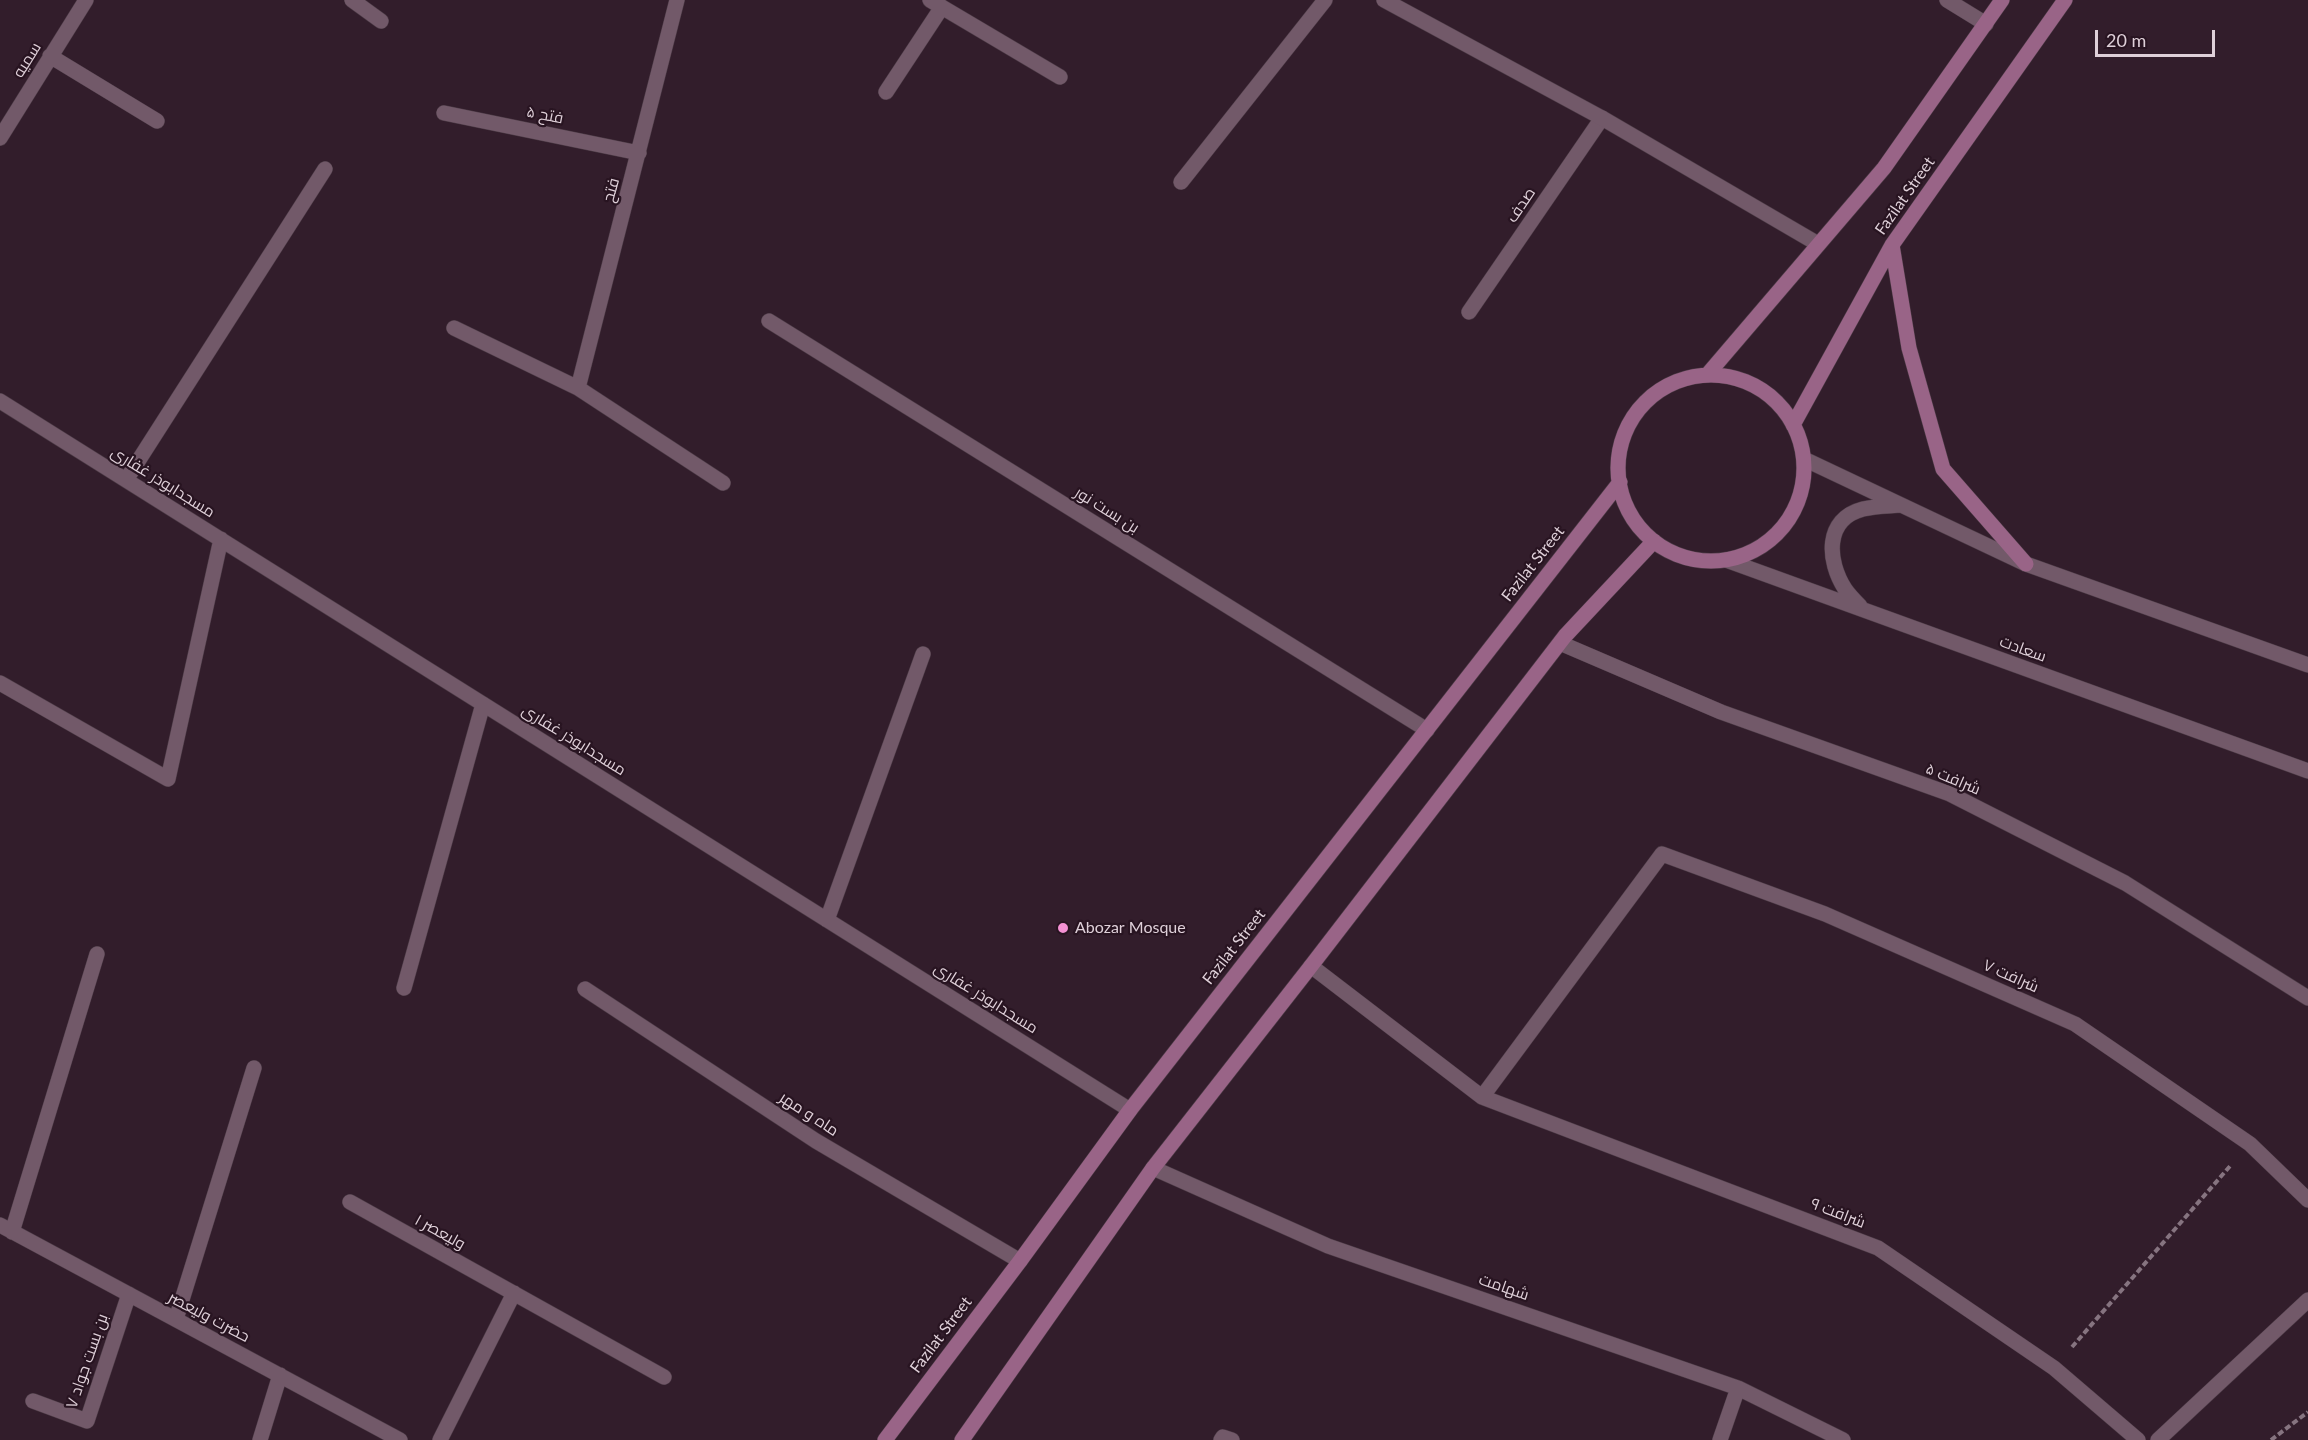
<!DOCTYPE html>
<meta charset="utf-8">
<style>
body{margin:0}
#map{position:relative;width:2308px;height:1440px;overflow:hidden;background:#321d2b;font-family:Lato,sans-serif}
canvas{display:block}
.scale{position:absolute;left:2095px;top:30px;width:120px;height:27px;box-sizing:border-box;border:3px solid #dfd0d9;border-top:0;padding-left:8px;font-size:18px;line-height:21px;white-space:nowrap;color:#dfd0d9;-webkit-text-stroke:4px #281421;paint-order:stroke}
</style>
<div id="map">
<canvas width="2308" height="1440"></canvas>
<div class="scale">20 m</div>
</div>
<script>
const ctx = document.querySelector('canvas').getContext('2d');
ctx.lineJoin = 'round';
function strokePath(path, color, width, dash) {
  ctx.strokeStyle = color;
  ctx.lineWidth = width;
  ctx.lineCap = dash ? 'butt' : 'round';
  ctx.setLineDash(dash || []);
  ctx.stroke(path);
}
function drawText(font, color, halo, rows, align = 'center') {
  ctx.font = font + ' Lato,Cairo,sans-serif';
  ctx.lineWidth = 4.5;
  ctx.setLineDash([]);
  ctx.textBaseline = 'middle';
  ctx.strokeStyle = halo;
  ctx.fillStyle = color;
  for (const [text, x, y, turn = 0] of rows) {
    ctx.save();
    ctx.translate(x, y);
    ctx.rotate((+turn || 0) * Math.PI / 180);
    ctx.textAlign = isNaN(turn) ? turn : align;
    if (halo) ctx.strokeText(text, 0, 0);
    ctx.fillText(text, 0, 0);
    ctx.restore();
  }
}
const path = new Path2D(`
 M2072 1347 2231 1165
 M2271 1440 2308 1412`);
const minor = new Path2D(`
 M352 0 381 21
 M930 0 1060 77
 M1947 0 1986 24
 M50 56 157 121
 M886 92 942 7
 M444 113 639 153
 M0 138 86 0
 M1181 182 1325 0
 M1469 312 1602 118
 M769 321 1427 730
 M454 328 578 388 723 483
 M578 388 677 0
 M0 401 1130 1110
 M126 480 325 169
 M1560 643 1721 712 1950 794 2125 883 2308 998
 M0 683 168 779 221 539
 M827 920 923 654
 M1311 966 1482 1097 1878 1248 2054 1368 2138 1440
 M404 988 483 704
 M585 989 816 1141 1020 1261
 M1482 1097 1662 854 1825 914 2075 1024 2250 1144 2308 1200
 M1153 1168 1328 1246 1738 1388 1843 1440
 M350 1202 664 1377
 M0 1225 400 1440
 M12 1232 97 954
 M176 1319 254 1068
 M33 1401 87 1421 129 1294
 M260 1440 280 1375
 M440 1440 514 1293
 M1221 1440 1223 1437 1232 1440
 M1720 1440 1738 1388
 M2158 1440 2308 1300`);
const tertiary = new Path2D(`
 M1384 0 1602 118 1818 244
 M1804 459 2026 564 2308 665
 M1726 560 2308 771
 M1860 606C1855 601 1849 595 1845 589 1827 561 1824 519 1863 509 1875 506 1889 506 1901 505`);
const secondary = new Path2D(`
 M1892 245 1909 348 1943 469 2026 564
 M1707 375 1884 168 2002 0
 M1618 468a93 93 0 1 1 186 0a93 93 0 1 1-186 0Z
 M1793 425 1892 245 2065 0
 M885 1440 1020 1261 1130 1110 1620 482
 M962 1440 1153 1168 1311 966 1565 636 1654 541`);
const markers = [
 [1063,928,6,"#f491d3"]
];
const streetNames = [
 ["سمیه",27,60,-58],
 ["فتح ۵",545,115,11],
 ["فتح",611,190,-75],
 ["Fazilat Street",1905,196,-55],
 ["صدف",1521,205,-56],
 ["مسجدابوذر غفاری",163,482,32],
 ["بن بست نور",1107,510,32],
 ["Fazilat Street",1533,564,-52],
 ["سعادت",2023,649,20],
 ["مسجدابوذر غفاری",574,740,32],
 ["شرافت ۵",1953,779,23],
 ["Fazilat Street",1234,947,-52],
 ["شرافت ۷",2011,976,24],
 ["مسجدابوذر غفاری",986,998,32],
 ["ماه و مهر",809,1114,33],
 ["شرافت ۹",1838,1213,21],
 ["ولیعصر ۱",440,1232,29],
 ["شهامت",1504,1287,19],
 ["حضرت ولیعصر",209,1317,28],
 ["Fazilat Street",941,1335,-53],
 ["بن بست جواد ۷",87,1361,-71]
];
const poiNames = [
 ["Abozar Mosque",1075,928]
];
strokePath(minor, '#4c3b46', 16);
strokePath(tertiary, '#4c3b46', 16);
strokePath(secondary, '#4c3b46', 16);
strokePath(path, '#867480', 4, [6, 3]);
strokePath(minor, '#725969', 15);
strokePath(tertiary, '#725969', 15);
strokePath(secondary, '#996487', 15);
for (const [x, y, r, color] of markers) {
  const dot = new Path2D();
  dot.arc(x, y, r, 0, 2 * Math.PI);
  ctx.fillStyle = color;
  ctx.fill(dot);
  strokePath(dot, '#281421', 2);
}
drawText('16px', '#dfd0d9', '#281421', streetNames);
drawText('16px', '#dfd0d9', '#281421', poiNames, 'left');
</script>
